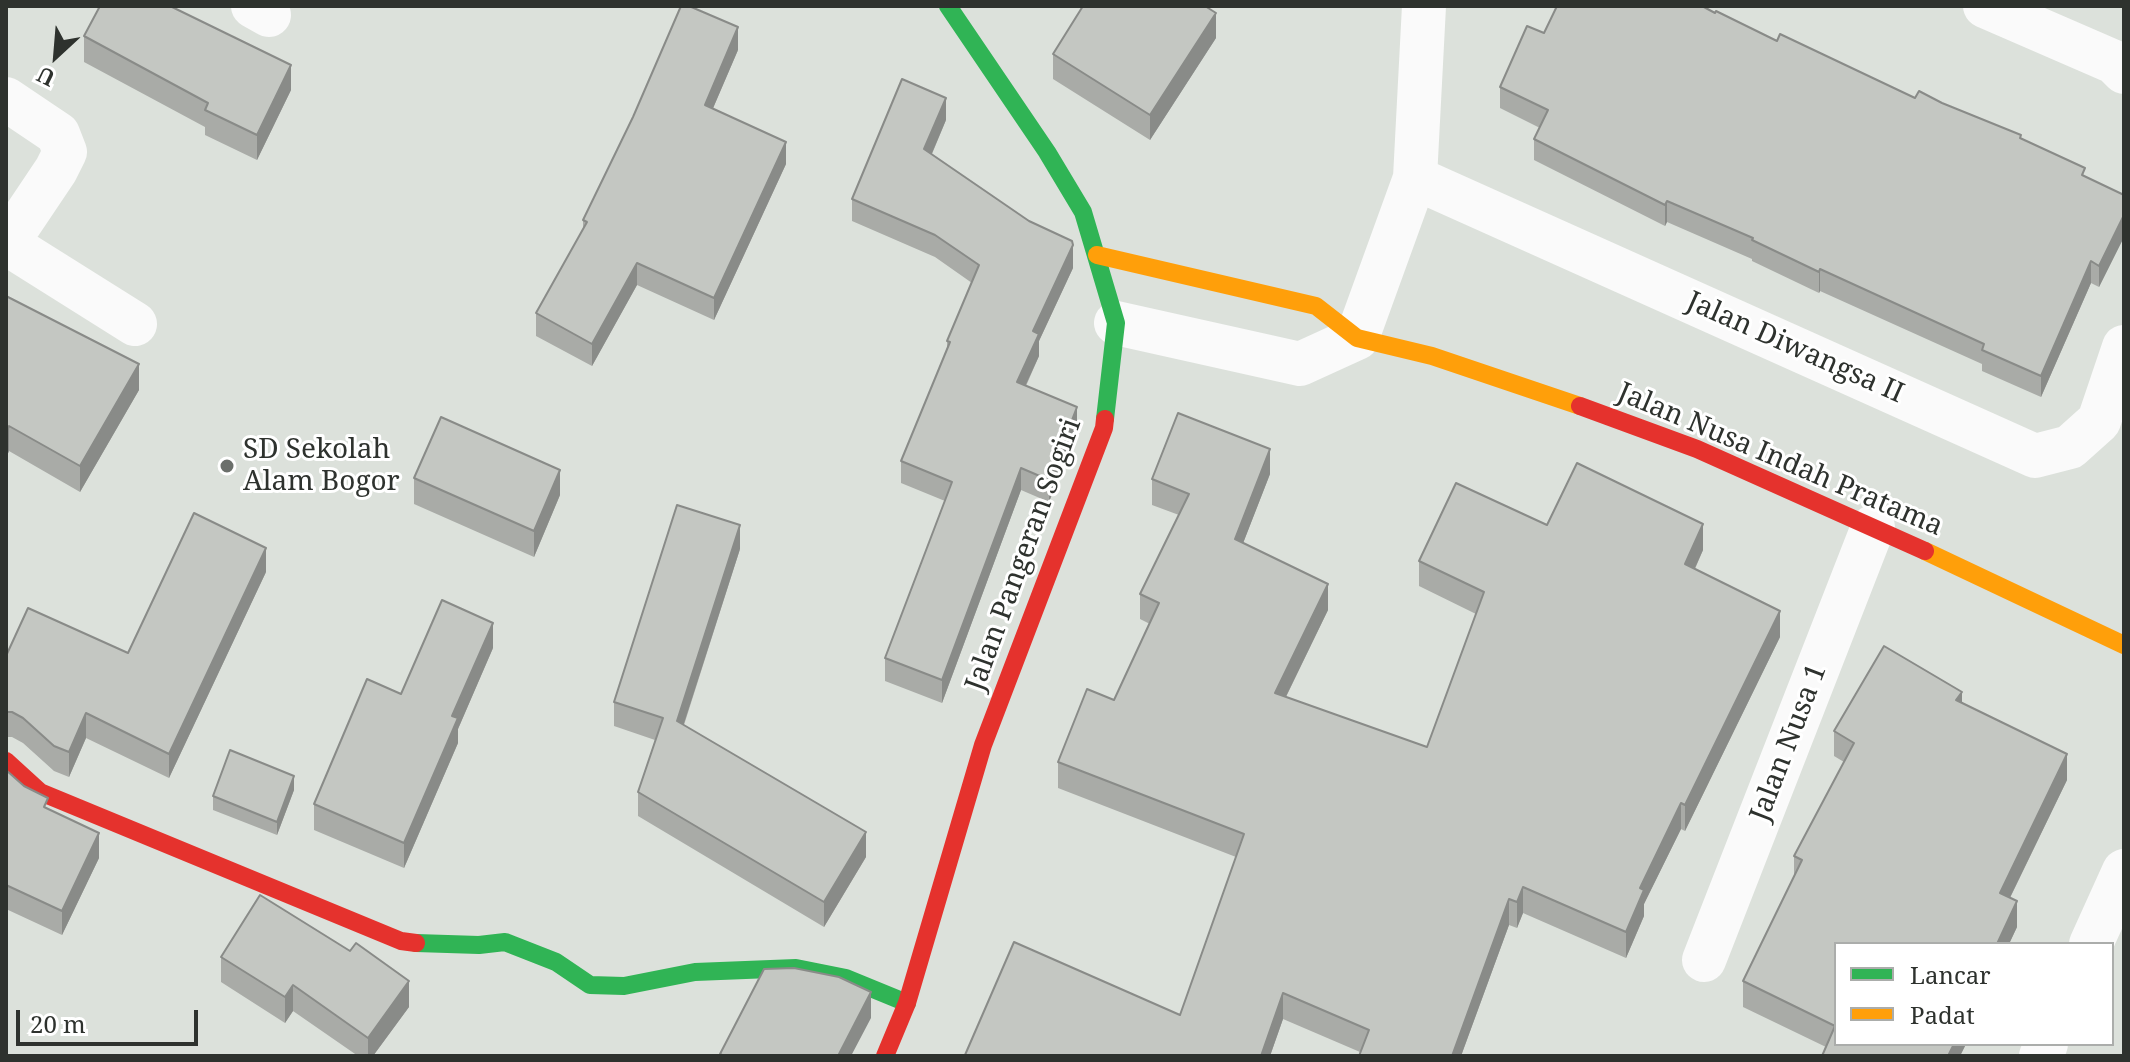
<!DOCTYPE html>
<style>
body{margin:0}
#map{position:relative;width:2130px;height:1062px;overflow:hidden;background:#dce1db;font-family:"Noto Serif",serif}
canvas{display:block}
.frame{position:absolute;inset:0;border:8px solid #2e322e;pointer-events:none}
.legend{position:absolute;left:1834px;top:942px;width:280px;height:104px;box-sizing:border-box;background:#fff;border:2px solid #abadab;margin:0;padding:10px 14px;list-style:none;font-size:24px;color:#2e322e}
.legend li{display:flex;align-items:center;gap:16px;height:40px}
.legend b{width:40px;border:2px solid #abadab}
.north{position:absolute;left:16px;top:16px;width:80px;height:80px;-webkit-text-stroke:6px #fff;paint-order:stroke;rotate:206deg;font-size:22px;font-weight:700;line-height:32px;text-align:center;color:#2e322e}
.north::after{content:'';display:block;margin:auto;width:28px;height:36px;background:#2e322e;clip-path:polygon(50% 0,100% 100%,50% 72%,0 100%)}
.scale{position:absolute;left:16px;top:1010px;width:182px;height:36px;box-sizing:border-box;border:4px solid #2e322e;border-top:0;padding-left:10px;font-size:24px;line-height:28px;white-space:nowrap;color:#2e322e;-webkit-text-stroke:6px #fff;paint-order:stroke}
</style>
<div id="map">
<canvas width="2130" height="1062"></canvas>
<div class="frame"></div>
<ul class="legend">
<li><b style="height:10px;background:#30b455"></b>Lancar</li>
<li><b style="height:10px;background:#ff9f0a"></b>Padat</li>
</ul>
<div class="north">U</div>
<div class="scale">20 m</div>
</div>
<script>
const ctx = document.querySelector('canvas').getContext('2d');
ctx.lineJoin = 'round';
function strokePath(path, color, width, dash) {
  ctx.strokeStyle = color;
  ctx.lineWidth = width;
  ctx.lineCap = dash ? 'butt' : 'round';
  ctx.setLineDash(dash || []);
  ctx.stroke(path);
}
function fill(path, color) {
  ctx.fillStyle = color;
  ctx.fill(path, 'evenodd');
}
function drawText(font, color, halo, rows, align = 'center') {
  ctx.font = font + ' "Noto Serif",serif';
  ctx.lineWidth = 6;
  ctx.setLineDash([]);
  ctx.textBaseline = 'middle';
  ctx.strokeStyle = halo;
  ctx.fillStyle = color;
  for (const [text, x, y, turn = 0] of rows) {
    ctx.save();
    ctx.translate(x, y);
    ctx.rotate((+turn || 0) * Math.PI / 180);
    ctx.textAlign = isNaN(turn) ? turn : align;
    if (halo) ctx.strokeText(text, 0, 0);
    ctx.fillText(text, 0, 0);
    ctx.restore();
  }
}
const street = new Path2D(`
 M253 6 269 15
 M1985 6 2114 62 2124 72
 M6 99 58 134 65 152 56 170 7 243
 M1415 178 2035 456 2070 447 2099 421 2124 347
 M6 243 135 324
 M1116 323 1300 364 1357 338 1415 178 1424 6
 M2091 944 2124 871
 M1704 960 1873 527
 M2041 1056 2046 1044`);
const fast = new Path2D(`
 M948 6 1047 152 1083 212 1116 323 1105 419
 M416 943 479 945 505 942 556 962 590 985 624 986 695 972 796 968 846 978 907 1003`);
const slow = new Path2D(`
 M1097 255 1316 306 1357 338 1432 356 1580 406
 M1925 551 2124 645`);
const jam = new Path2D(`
 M1580 406 1697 449 1925 551
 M6 761 40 792 401 941 416 943
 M885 1056 907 1003 983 745 1104 428 1105 419`);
const wall = new Path2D(`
 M1715 13 1777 41 1915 98 1942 103 2021 138 2085 177 2124 195V237L2099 287 2091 283 2041 397 1982 371V364L1820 291 1819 293 1752 261V259L1667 222 1665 226 1534 160V139L1540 128 1500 108V87L1544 33Z
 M84 36 291 90 257 160 205 135V127L84 62Z
 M1216 38 1150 140 1053 79V54Z
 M738 50 713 108 786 164 714 320 637 285 592 366 536 336V313L583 229V220Z
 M946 120 932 154 1073 268 1039 341V356L1026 386 1077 429 1049 502 1021 490 942 703 885 681V658L945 501 901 483V461L947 349V341L972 283 935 257 852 221V199Z
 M6 296 139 390 80 492 9 451 6 458Z
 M1270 474 1243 543 1328 610 1286 697 1427 747 1476 614 1419 586V561L1547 525 1703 550 1695 569 1780 637 1685 831 1681 829 1644 904V916L1626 958 1523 913 1517 928 1509 925 1461 1056H1359L1360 1052 1283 1019 1270 1056H965L1014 942 1180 1015 1236 857 1058 788V762L1114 700 1150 624 1140 619V594L1179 515 1152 505V479Z
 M414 478 560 495 534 557 414 504Z
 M740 549 684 725 866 857 824 927 638 816V792L655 740 614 726V702Z
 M266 572 169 778 86 738 69 777 54 771 23 743 12 737H6V656L128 653Z
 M493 648 458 729V743L404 868 314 830V804L401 694Z
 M1962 703 2067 780 2010 898 2017 927 2009 944H1836V1044H1966L1960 1056 1826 1047 1743 1007V981L1794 877V856L1844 762 1834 756V731Z
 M6 770 99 858 62 935 6 909Z
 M294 790 277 835 213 810V796Z
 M221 957 409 1007 373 1056H358L293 1011 285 1023 221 982Z`);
const shadedWall = new Path2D(`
 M1216 13V38L1150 140V115Z
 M738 27V50L705 127V105Z
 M291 65V90L257 160V135Z
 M946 98V120L924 172V149Z
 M786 142V164L714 320V298Z
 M1667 201V222L1665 226V205Z
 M2124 215V237L2099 287V266Z
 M1073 245V268L1039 341V356L1017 404V382L1033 331Z
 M2091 261V283L2041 397V376Z
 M637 263V285L592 366V344Z
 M1820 269V291L1819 293V272Z
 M139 364V390L80 492V466Z
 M1077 407V429L1049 502V480Z
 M9 426V451L6 458V433Z
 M1270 449V474L1235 564V539Z
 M1021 468V490L942 703V680Z
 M560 470V495L534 557V531Z
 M1703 524V550L1685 590V564Z
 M740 525V549L677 745V721Z
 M266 548V572L169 778V754Z
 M1328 584V610L1275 719V693Z
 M1780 611V637L1685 831V805Z
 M493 623V648L458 729V743L404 868V843L452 716Z
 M1962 692V717L1956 700Z
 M86 713V738L69 777V752Z
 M2067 754V780L2000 918V893Z
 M294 776V790L277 835V822Z
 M1681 803V829L1644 904V916L1626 958V932L1640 888Z
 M866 832V857L824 927V902Z
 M99 833V858L62 935V911Z
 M1523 887V913L1517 928V902Z
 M1509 899V925L1461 1056H1452Z
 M2017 901V927L2009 944H1997Z
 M409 981V1007L373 1056H368V1038Z
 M293 985V1011L285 1023V997Z
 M871 992V1018L851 1056H838Z
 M1283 993V1019L1270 1056H1261Z
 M1954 1044H1966L1960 1056H1948Z`);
const building = new Path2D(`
 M100 6H170L291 65 257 135 205 110 208 103 84 36Z
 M681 6H689L738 27 705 105 786 142 714 298 637 263 592 344 536 313 587 222 583 220 633 117Z
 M1083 6H1205L1216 13 1150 115 1053 54Z
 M1557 6H1702L1715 13 1716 11 1777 41 1780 34 1915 98 1919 91 1942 103 2021 135 2020 138 2085 168 2082 175 2124 195V215L2099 266 2091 261 2041 376 1982 350 1984 344 1820 269 1819 272 1752 240 1753 238 1667 201 1665 205 1534 139 1548 110 1500 87 1527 26 1544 33Z
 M902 79 946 98 924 149 1029 221 1072 241 1073 245 1033 331 1039 334 1017 382 1077 407 1049 480 1021 468 942 680 885 658 952 482 901 461 950 342 947 341 979 265 935 235 852 199Z
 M6 296 139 364 80 466 9 426 6 433Z
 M1178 413 1270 449 1235 539 1328 584 1275 693 1427 747 1484 592 1419 561 1456 483 1547 525 1577 463 1703 524 1685 564 1780 611 1685 805 1681 803 1640 888 1644 890 1626 932 1523 887 1517 902 1509 899 1452 1056H1359L1369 1030 1283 993 1261 1056 965 1055 1014 942 1180 1015 1244 834 1058 762 1087 689 1114 700 1159 603 1140 594 1189 494 1152 479Z
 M441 417 560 470 534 531 414 478Z
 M677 505 740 525 677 721 866 832 824 902 638 792 663 718 614 702Z
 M194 513 266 548 169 754 86 713 69 752 54 746 23 718 12 712H6V656L28 608 128 653Z
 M442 600 493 623 452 716 458 718 404 843 314 804 367 679 401 694Z
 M1884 646 1962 692 1956 700 2067 754 2000 893 2017 901 1997 944H1836V1044H1954L1948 1056H1822L1835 1026 1743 981 1802 860 1794 856 1854 743 1834 731Z
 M230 750 294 776 277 822 213 796Z
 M6 770 24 786 48 798 44 807 99 833 62 911 6 885Z
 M260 895 350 951 356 943 409 981 368 1038 293 985 285 997 221 957Z
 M794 968 839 977 871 992 838 1056H724L720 1054 764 969Z`);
const markers = [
 [227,466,8,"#6b6f6b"]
];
const streetNames = [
 ["Jalan Diwangsa II",1795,348,24],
 ["Jalan Nusa Indah Pratama",1780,460,23],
 ["Jalan Pangeran Sogiri",1024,555,-70],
 ["Jalan Nusa 1",1789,743,-69]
];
const poiNames = [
 ["SD Sekolah",243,450],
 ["Alam Bogor",243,482]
];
strokePath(street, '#fafafa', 44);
strokePath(fast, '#30b455', 18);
strokePath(slow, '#ff9f0a', 18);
strokePath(jam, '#e5322d', 18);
fill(wall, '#a9aba7');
fill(shadedWall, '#898b88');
fill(building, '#c4c7c2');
strokePath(building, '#898b88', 2);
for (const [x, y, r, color] of markers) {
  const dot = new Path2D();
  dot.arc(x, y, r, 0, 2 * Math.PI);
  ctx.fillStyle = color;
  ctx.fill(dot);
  strokePath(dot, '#fff', 3);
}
drawText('28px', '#2e322e', '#fff', streetNames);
drawText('28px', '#2e322e', '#fff', poiNames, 'left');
</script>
